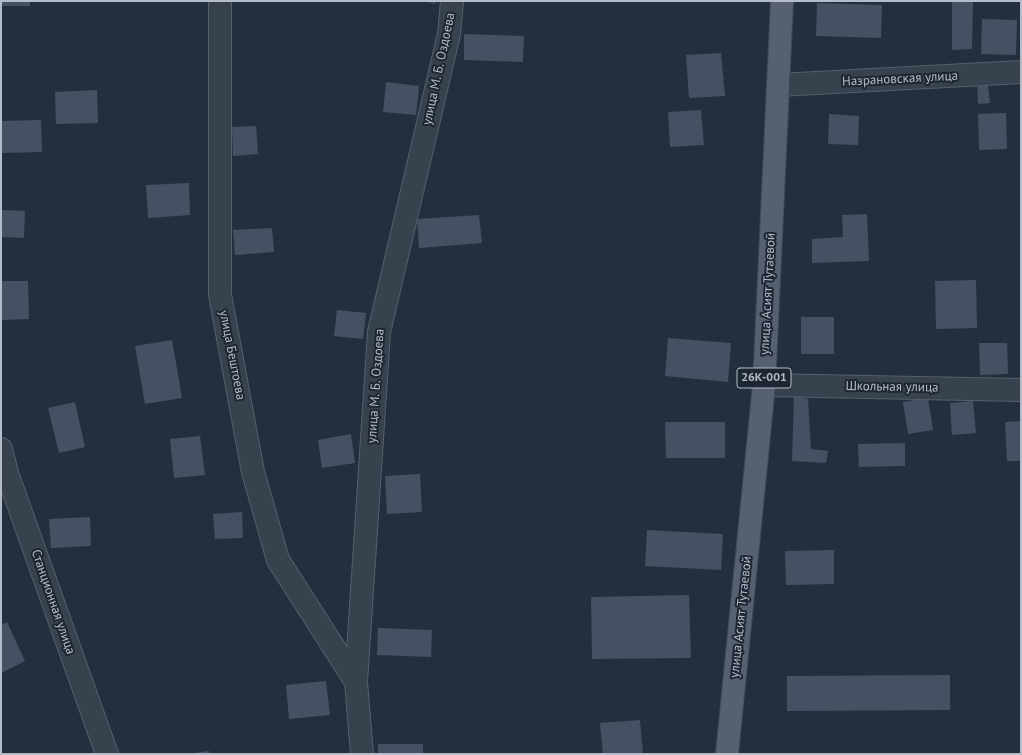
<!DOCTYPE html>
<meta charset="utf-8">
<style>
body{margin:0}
#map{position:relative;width:1022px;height:755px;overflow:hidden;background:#242f3e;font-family:"PT Sans",sans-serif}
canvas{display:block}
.frame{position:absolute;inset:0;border:2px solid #b4bcc9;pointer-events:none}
</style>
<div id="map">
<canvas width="1022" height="755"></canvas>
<div class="frame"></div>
</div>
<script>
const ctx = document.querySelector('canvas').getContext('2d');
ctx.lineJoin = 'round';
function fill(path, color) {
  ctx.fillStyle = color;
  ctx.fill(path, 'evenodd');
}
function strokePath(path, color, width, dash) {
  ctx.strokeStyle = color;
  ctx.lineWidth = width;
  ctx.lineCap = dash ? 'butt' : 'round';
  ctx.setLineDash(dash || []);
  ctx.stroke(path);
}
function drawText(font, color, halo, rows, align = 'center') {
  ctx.font = font + ' "PT Sans",sans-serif';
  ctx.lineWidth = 4;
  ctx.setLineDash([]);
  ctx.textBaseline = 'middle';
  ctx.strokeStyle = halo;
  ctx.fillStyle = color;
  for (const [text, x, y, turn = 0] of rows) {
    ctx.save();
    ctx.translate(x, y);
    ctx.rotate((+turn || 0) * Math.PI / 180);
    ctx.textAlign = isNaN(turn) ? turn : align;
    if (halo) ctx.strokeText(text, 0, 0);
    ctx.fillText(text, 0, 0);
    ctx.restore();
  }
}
const building = new Path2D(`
 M1 1H30V6H1Z
 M425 1H435V4Z
 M952 1H973L972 49 952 50Z
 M817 3 882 5 881 38 816 36Z
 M982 19 1017 20 1016 55 981 54Z
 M464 34 524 36 523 62 464 60Z
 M721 53 725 96 689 98 686 55Z
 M977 78H987L990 103 978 104Z
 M386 82 419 86 416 115 383 112Z
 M97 90 98 123 56 124 55 92Z
 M701 110 704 145 670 147 668 112Z
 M1006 113 1007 149 979 150 978 114Z
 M829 114 859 116 858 145 828 144Z
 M41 120 42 152 2 153 1 121Z
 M256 126 258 154 233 156 232 127Z
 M189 183 190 215 148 218 146 185Z
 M1 210 25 211 24 238 1 237Z
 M867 214 869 261 812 263V239L843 237 842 215Z
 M479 215 482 243 419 248 417 219Z
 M272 228 274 252 235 255 233 230Z
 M976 280 977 328 936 329 935 281Z
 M1 281H28L29 319 1 320Z
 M337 310 366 313 363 339 334 336Z
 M801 317H834V354H801Z
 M668 338 731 343 728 382 665 376Z
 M172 340 182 398 145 404 135 346Z
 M979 343H1007L1008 374 980 375Z
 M794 396 808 399 811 449 828 451 826 463 792 461Z
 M928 398 933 430 908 434 903 402Z
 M973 401 976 433 952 435 950 403Z
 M75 402 85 447 59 453 48 408Z
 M1021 421V461H1007L1005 422Z
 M665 422H725V458H666Z
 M351 434 355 463 322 468 318 440Z
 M200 436 205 475 174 478 170 439Z
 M905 443V466L859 467 858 444Z
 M420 474 422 512 387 514 385 476Z
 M242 512 243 538 215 539 213 514Z
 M90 517 91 546 51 548 49 519Z
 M647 530 723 534 721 570 645 566Z
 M834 550V584L786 585 785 551Z
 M689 595 691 658 592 659 591 597Z
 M7 622 25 661 1 673V625Z
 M378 628 432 630 431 657 377 655Z
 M950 675V710L787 711V676Z
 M326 681 330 715 289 719 286 685Z
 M640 720 643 754H603L600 723Z
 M378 744H423V754H378Z
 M209 751V754H195V753Z`);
const minor = new Path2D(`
 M220 1V295L253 472 278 560 356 682
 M779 85 1021 72
 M764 385 1021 390
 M1 449 7 473 107 754
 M362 754 356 682 379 332 449 34 452 1`);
const major = new Path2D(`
 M727 754 764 385 782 1`);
const shields = [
 [764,378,54]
];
const shieldNames = [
 ["26К-001",764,378]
];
const streetNames = [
 ["улица М. Б. Оздоева",439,69,-78],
 ["Назрановская улица",900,79,-3],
 ["улица Асият Тутаевой",768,294,-87],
 ["улица Бештоева",232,355,79],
 ["улица М. Б. Оздоева",376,386,-86],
 ["Школьная улица",892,387,1],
 ["Станционная улица",53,602,71],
 ["улица Асият Тутаевой",741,617,-84]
];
fill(building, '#455162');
strokePath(minor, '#565f6c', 24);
strokePath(major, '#414a57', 24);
strokePath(minor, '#38414e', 22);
strokePath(major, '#56606e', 22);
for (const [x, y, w] of shields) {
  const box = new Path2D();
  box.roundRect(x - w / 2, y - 10, w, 20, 3);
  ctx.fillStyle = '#1d2633';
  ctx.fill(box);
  strokePath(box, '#b4bcc9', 1);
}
drawText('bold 12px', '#b4bcc9', null, shieldNames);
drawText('13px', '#b4bcc9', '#1d2633', streetNames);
</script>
